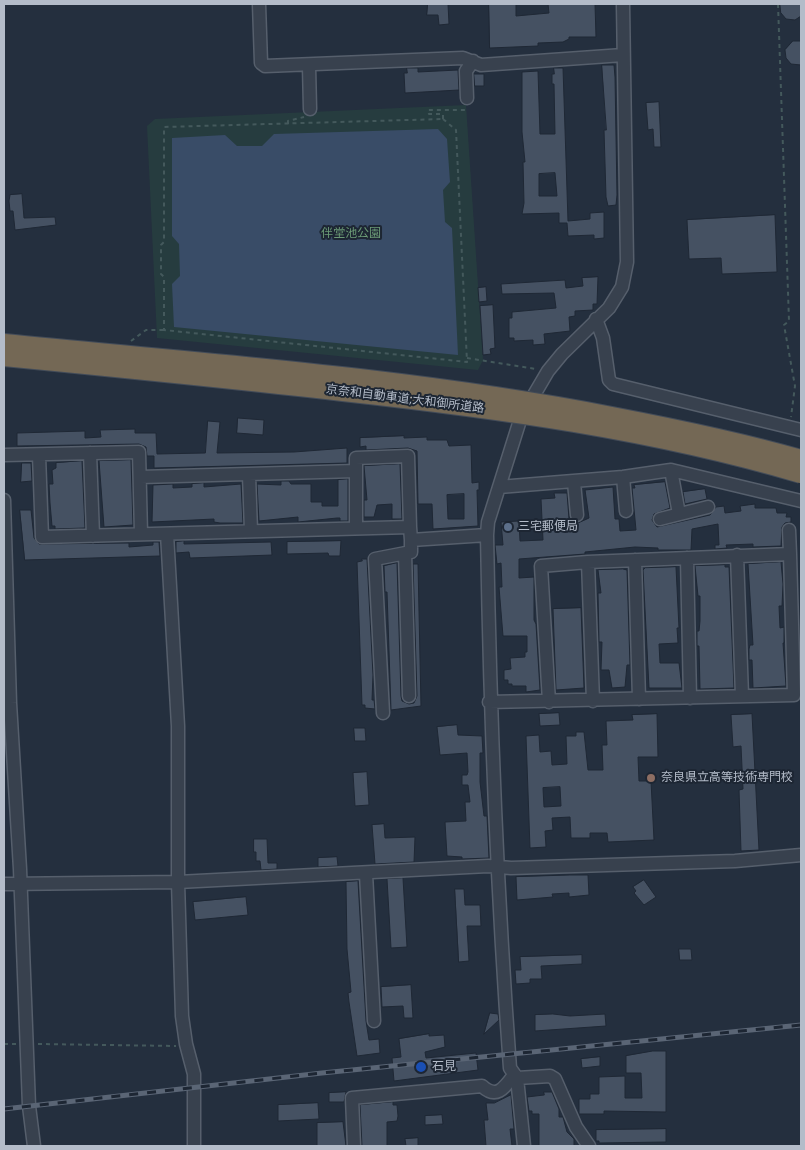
<!DOCTYPE html>
<meta charset="utf-8">
<style>
body{margin:0}
#map{position:relative;width:805px;height:1150px;overflow:hidden;background:#242f3e;font-family:"Open Sans",sans-serif}
canvas{display:block}
.frame{position:absolute;inset:0;border:5px solid #b4bcc9;pointer-events:none}
</style>
<div id="map">
<canvas width="805" height="1150"></canvas>
<div class="frame"></div>
</div>
<script>
const ctx = document.querySelector('canvas').getContext('2d');
ctx.lineJoin = 'round';
function fill(path, color) {
  ctx.fillStyle = color;
  ctx.fill(path, 'evenodd');
}
function strokePath(path, color, width, dash) {
  ctx.strokeStyle = color;
  ctx.lineWidth = width;
  ctx.lineCap = dash ? 'butt' : 'round';
  ctx.setLineDash(dash || []);
  ctx.stroke(path);
}
function drawText(font, color, halo, rows, align = 'center') {
  ctx.font = font + ' "Open Sans","Noto Sans JP",sans-serif';
  ctx.lineWidth = 4;
  ctx.setLineDash([]);
  ctx.textBaseline = 'middle';
  ctx.strokeStyle = halo;
  ctx.fillStyle = color;
  for (const [text, x, y, turn = 0] of rows) {
    ctx.save();
    ctx.translate(x, y);
    ctx.rotate((+turn || 0) * Math.PI / 180);
    ctx.textAlign = isNaN(turn) ? turn : align;
    if (halo) ctx.strokeText(text, 0, 0);
    ctx.fillText(text, 0, 0);
    ctx.restore();
  }
}
const green = new Path2D(`
 M466 105 483 360 478 370 157 338 147 126 155 119Z`);
const water = new Path2D(`
 M438 129 447 139 450 182 443 190 445 222 452 228 458 355 174 327 172 284 180 276 179 244 172 236V138L225 135 237 146H262L274 134Z`);
const building = new Path2D(`
 M428 4H448L449 24 439 25 438 15H427Z
 M489 4H516V16L549 13 548 4H595L596 37H569V39L563 42 538 43V46L490 48Z
 M780 4H801V16L795 20 786 19 781 13Z
 M793 41H801V65L791 64 786 58 785 50Z
 M602 65H614L615 77 617 195 616 205 608 206 606 197 604 130H606Z
 M407 68H418V72L458 70 459 90 405 93 404 73H407Z
 M554 68H563L568 221 590 219V213L604 212V238L594 239V235L568 236 567 223H559V213L522 214 524 203 523 162H525L522 132V72L538 71 540 134H555L554 84H552V74H554ZM555 173 557 196H539V174Z
 M474 74H484V86H475Z
 M659 102 661 147H654L653 129 648 130 646 103Z
 M22 194 24 218 55 217 56 225 15 230 13 211H10L9 201 10 195Z
 M775 215 777 272 722 274 721 258 689 259 687 220Z
 M598 277 597 304H593V310L575 311V316L569 317 570 331 544 334 545 344 533 345V340L514 341V338H509V318H512V312L556 308 554 293 502 294 501 284 565 280 566 288 583 286 582 278Z
 M486 287 487 301 479 302 478 288Z
 M493 305 495 348 490 349 491 354 483 355 480 306Z
 M238 418 264 420 263 435 237 433Z
 M208 421 220 422 217 453 294 452 347 448V463L154 468V456H147L146 447 139 444 17 446V433L85 431V438L101 437 100 430 135 429V433H156L157 454 205 453Z
 M404 436V438L427 437V440H447L449 446 471 445 472 483 479 482V490H477L478 526 433 529 432 504H418L417 451 408 448 366 450V446L360 447V438ZM464 494V519H448L447 495Z
 M131 460 133 525 104 527 99 461Z
 M82 461 85 528 55 529V526H52L50 503 49 484H53L52 470 56 468V463Z
 M22 463H31L32 481 21 482Z
 M400 464 402 519H392V504L377 505 374 517H364V500H367L364 466Z
 M348 479V521H340V518H337L298 522V517L259 521 257 484 281 485V481H289L291 484H311V502H322V506H338V480Z
 M665 482 670 508 654 514 652 520 657 527 710 515 716 507 724 506 725 513 741 511 740 506 755 504V508H776L777 513H787L786 517H791V522L785 523 782 527 781 546 753 547V544L726 545 727 548 715 549V545H719L718 524 692 529 691 550H658V548L635 547 585 552V554L519 559V578L534 577V620L536 624 540 690 526 692V686H512V684H508V680H504V670L511 669 510 658 525 657V652H527V636H503L499 587H502L501 563 497 564 495 545H503L501 522 519 521 520 541 543 540 541 499 555 498 554 493H567L569 519 578 523 589 518 585 490 613 487 615 519H619L620 531 636 530 632 488H635L634 485Z
 M204 483V487L241 484 243 523H220L214 522V519L152 522 153 485 173 484V488L192 487V484Z
 M705 489 707 499 685 504 683 492Z
 M20 510H31L34 538 39 544 129 543V547L153 545V542H159L160 556 25 560Z
 M184 541V544L271 542 272 555 190 558 189 552 176 553V542Z
 M341 541 340 556H329L328 553 287 554V542Z
 M362 559H367L373 675 372 700H374L375 709 365 708V705H362L357 562 362 561Z
 M781 562 783 584 782 606H779L780 628 784 627V643H783L786 686 753 688 752 660H749V649L750 645H753L748 564Z
 M397 563 401 696 402 701 409 704 414 703 417 696 413 564H418L421 706 391 710 387 592H385L384 566Z
 M725 565V567H729L734 688 700 689 699 646H697V631H699L700 621V596H698L695 566Z
 M676 567 679 628H677L678 643 659 644 660 663H679L682 688H649L643 570 645 568Z
 M623 569 627 570 630 665H627L625 687 612 688 609 670H601L602 642H599L598 593H601L598 570Z
 M581 608 584 688 556 690 553 609Z
 M559 713 560 725 540 726 539 714Z
 M657 714 658 757H638L639 781H651L654 840 608 842 607 833H590V838H571L570 817 552 818 553 830 545 831 546 847 530 848 526 736 539 735 540 752 551 751 552 765 567 764 566 736H576V732H584L588 770H603L602 745H607L606 721 633 720 632 715ZM560 787 561 806 544 807 543 788Z
 M752 714 759 850 741 851 739 790 743 789 741 746 733 747 731 715Z
 M457 725 458 735 482 736 483 753H480V782L484 816H487L489 858 462 859V857L447 856 445 822 466 821 465 802H470L468 785H462V775H467L468 772 467 753 440 755 437 727Z
 M354 728H365L366 741H355Z
 M367 772 369 805 355 806 353 773Z
 M384 824 385 838 415 837 414 862 375 864 372 825Z
 M254 839H267L268 863H277V869L261 870 260 861H256V852H254Z
 M337 857 338 866 318 867V858Z
 M570 875H588L589 895 569 897V893L552 894 553 897 517 900 516 877Z
 M403 878 407 947 391 948 387 879Z
 M644 880 656 897 644 905 634 893 636 891 633 887Z
 M358 881 366 1021 369 1040 379 1039 380 1053 357 1056 349 1002 348 993 351 992 347 949 346 882Z
 M455 889H464L465 905H480L481 926H467L469 961 459 962Z
 M246 897 248 915 195 920 193 902Z
 M679 949H691L692 960H680Z
 M582 955V964L541 966 542 979H530V983L516 984 515 970H521L520 957Z
 M411 985 413 1018H404L403 1006 382 1007 381 987Z
 M490 1013 498 1014 499 1020 484 1034Z
 M553 1014 570 1016 605 1014 606 1026 535 1031V1015Z
 M429 1034V1036L444 1035 445 1047 425 1052 426 1058 476 1053 478 1070 394 1081 392 1058 401 1057 399 1039Z
 M653 1051H666V1112L604 1111V1114H579V1099H590V1094H599V1077L625 1076V1098H642L641 1073H626V1056Z
 M600 1057V1066L582 1068 581 1059Z
 M346 1092 344 1102H329V1093Z
 M544 1092H552L559 1109V1117H563L567 1132 574 1139V1146H539V1114H532V1111H529L527 1097 544 1095Z
 M511 1095 514 1129H510L512 1146H486L484 1120H488L486 1103H494Z
 M393 1102V1105H397L398 1116 397 1121 387 1122V1146H362L360 1105Z
 M318 1103 319 1119 278 1121V1105Z
 M442 1115 443 1124 425 1125V1116Z
 M343 1122 346 1146H317V1123Z
 M666 1129V1142L599 1143V1141H596V1130Z
 M418 1138V1146H406L405 1139Z`);
const path = new Path2D(`
 M778 4 789 321 784 325 795 386 791 417
 M443 119 456 130 467 362 164 330V277L161 274V245L164 242V127Z
 M443 119V114H429L428 110H466
 M288 124V121L304 117
 M131 341 146 330H164
 M467 358 536 369
 M4 1044H16
 M38 1044 176 1046`);
const minor = new Path2D(`
 M259 4 261 63 265 66 463 58 481 65 623 55
 M309 66 310 109
 M467 98 466 71 473 61
 M596 319 603 338 609 380 613 384 801 430
 M90 453 93 536
 M4 455 139 452 141 534
 M39 455 42 537 410 527 411 540 487 535
 M671 470 679 514
 M249 475 251 531
 M140 477 356 471
 M623 477 626 511
 M574 482 577 515
 M499 487 623 477 671 470 801 501
 M4 500 10 703 20 869 29 1106 34 1146
 M660 519 708 507
 M356 528V458L408 456 410 527
 M789 530 790 554
 M167 534 178 726V882L182 1016 186 1044 194 1074V1146
 M405 553 409 696
 M737 555 742 696
 M687 558 690 698
 M635 560 639 699
 M588 562 593 701
 M489 702 794 695 790 554 588 562 541 566 549 702
 M383 713 375 559 411 552V540
 M366 874 374 1021
 M4 884 178 882 488 866 511 868 735 861 801 855
 M517 1078 524 1146
 M354 1146 352 1098 482 1086C497 1100 505 1087 514 1075
 M589 1146 576 1127 555 1079 550 1076 517 1078 510 1068C497 891 490 713 487 535L488 522 521 417 548 371 562 354 609 308 622 287 627 262 623 4`);
const rail = new Path2D(`
 M4 1109 322 1073 801 1025`);
const highwayBridge = new Path2D(`
 M4 343C207 363 411 377 612 416 675 428 739 441 801 459
 M4 357C117 368 230 379 343 392 497 409 652 430 801 474`);
const markers = [
 [508,527,5,"#5c6f8a"],
 [651,778,5,"#8d6e63"],
 [421,1067,6,"#1a4fb4"]
];
const parkNames = [
 ["伴堂池公園",351,234]
];
const streetNames = [
 ["京奈和自動車道;大和御所道路",405,399,7]
];
const poiNames = [
 ["三宅郵便局",518,527],
 ["奈良県立高等技術専門校",661,778],
 ["石見",432,1067]
];
fill(green, '#263c3f');
fill(water, '#394c67');
fill(building, '#455162');
strokePath(building, '#1f2835', 1);
strokePath(minor, '#565f6c', 15);
strokePath(path, '#44595c', 2, [4, 4]);
strokePath(minor, '#38414e', 12);
strokePath(rail, '#5a6575', 5);
strokePath(rail, '#1d2633', 3, [9]);
strokePath(highwayBridge, '#434c59', 20, []);
strokePath(highwayBridge, '#746855', 18);
for (const [x, y, r, color] of markers) {
  const dot = new Path2D();
  dot.arc(x, y, r, 0, 2 * Math.PI);
  ctx.fillStyle = color;
  ctx.fill(dot);
  strokePath(dot, '#1d2633', 2);
}
drawText('12px', '#6b9a76', '#1d2633', parkNames);
drawText('12px', '#b4bcc9', '#1d2633', streetNames);
drawText('12px', '#b4bcc9', '#1d2633', poiNames, 'left');
</script>
